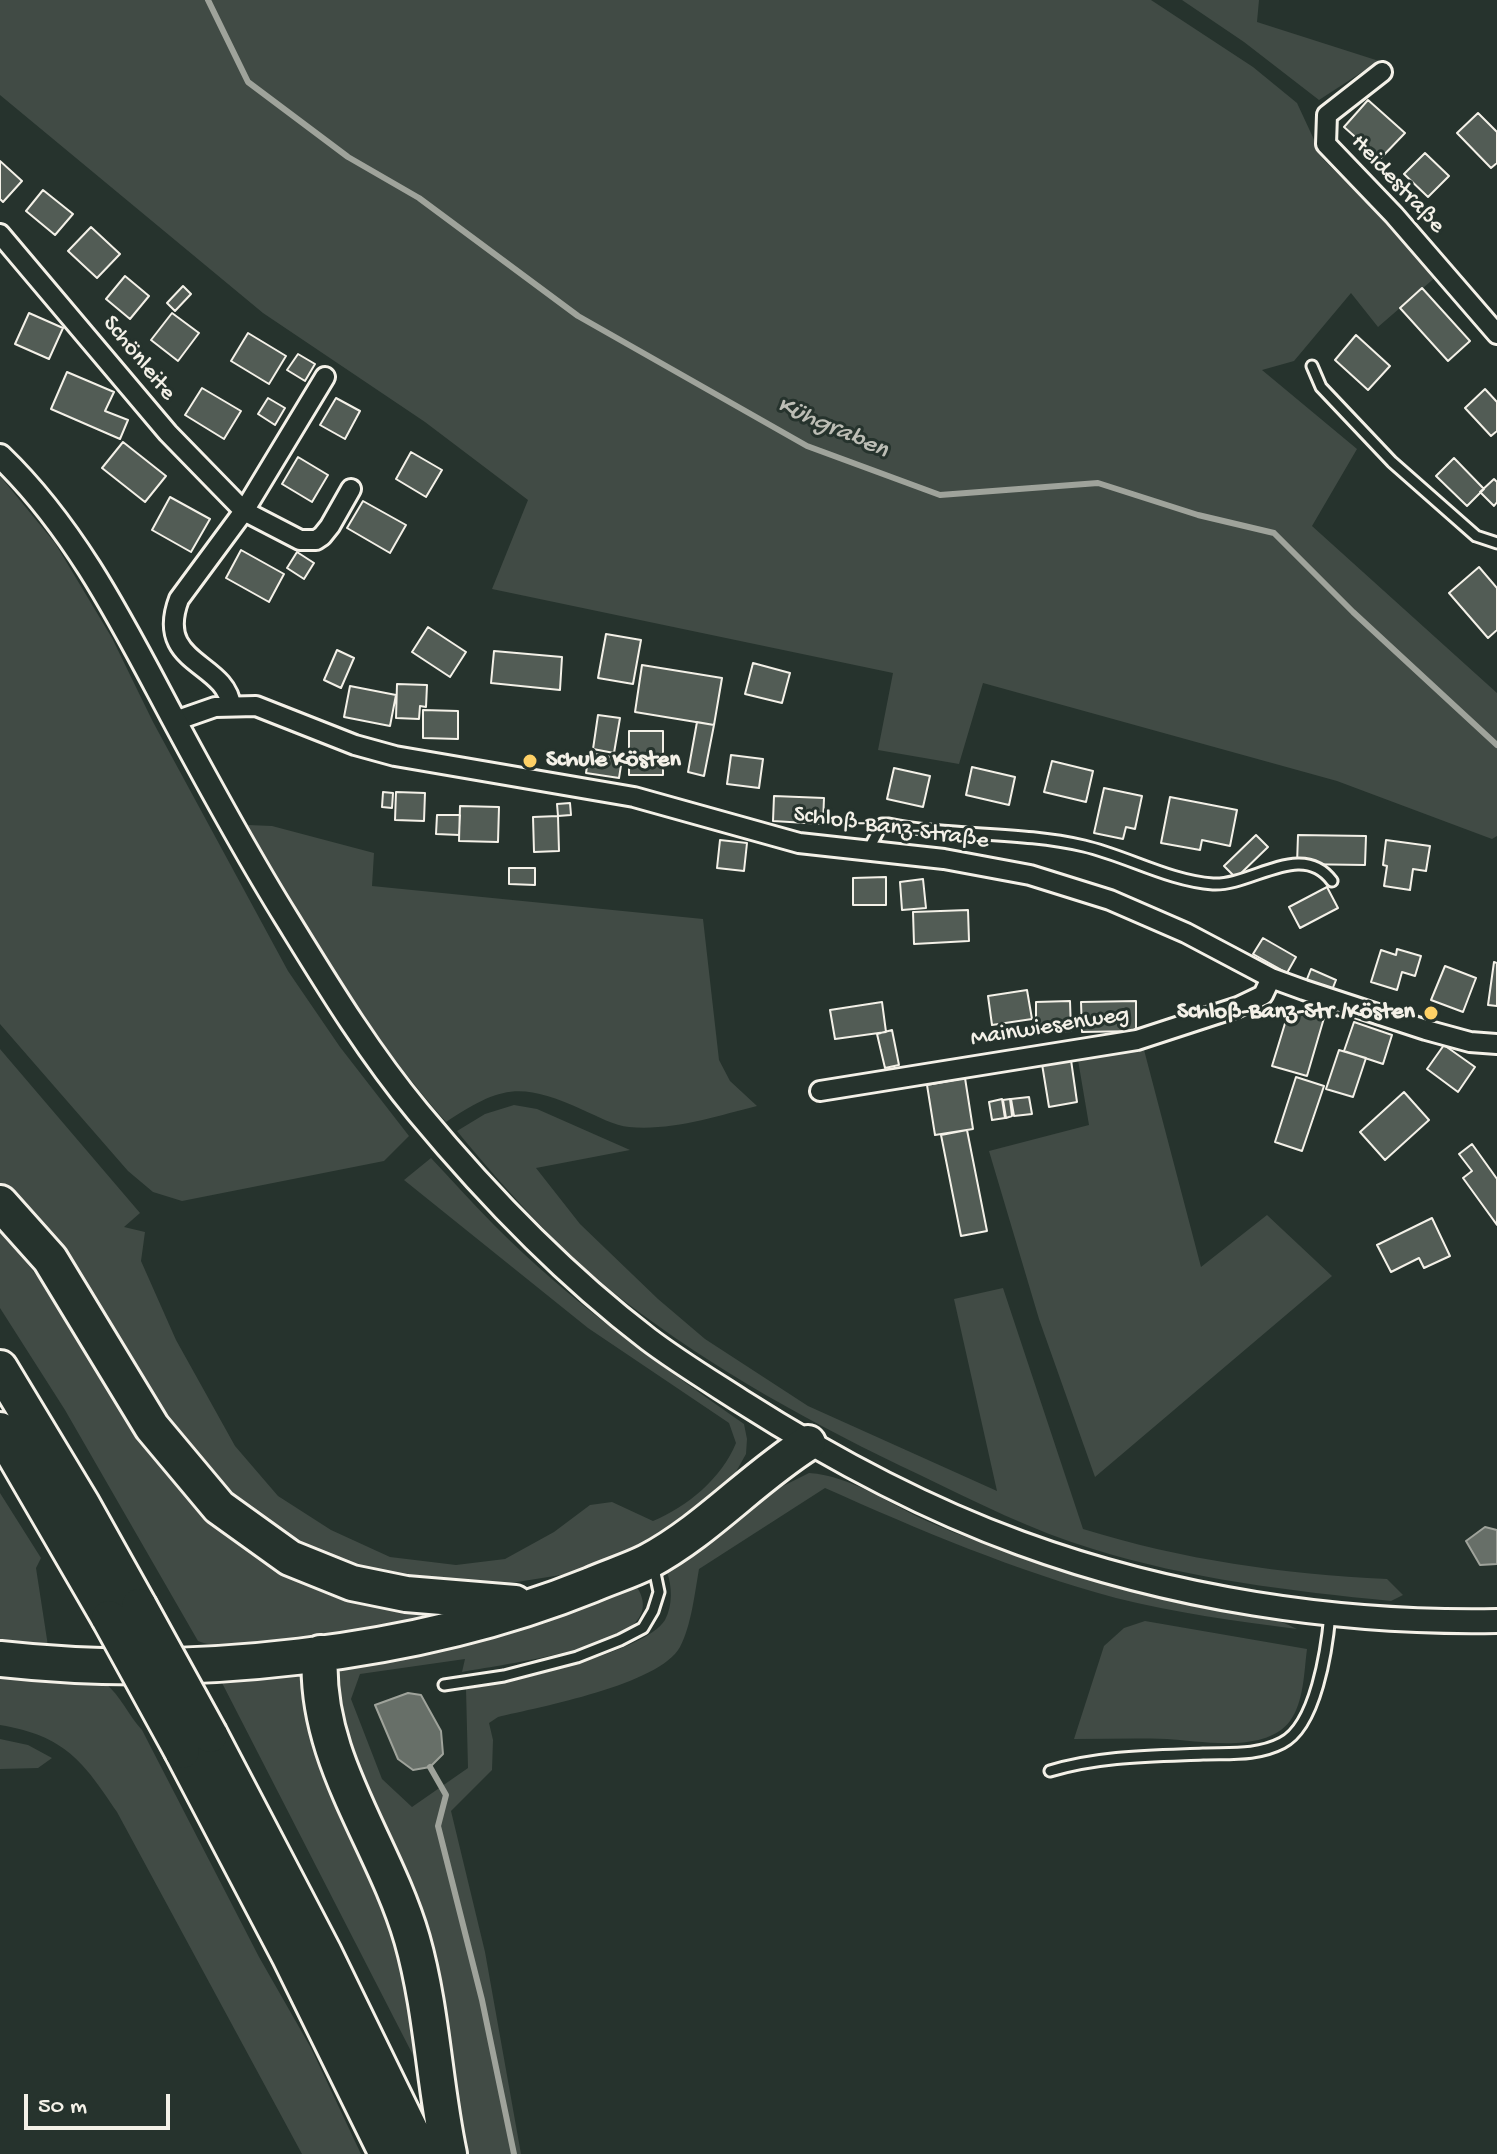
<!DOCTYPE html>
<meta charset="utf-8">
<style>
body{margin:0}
#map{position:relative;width:1497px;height:2154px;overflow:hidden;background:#26332d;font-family:"Gochi Hand",sans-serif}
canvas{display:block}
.scale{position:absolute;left:24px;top:2094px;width:146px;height:36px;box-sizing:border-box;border:4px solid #f4f1e8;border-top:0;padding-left:10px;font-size:24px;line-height:28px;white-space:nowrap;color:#f4f1e8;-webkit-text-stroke:6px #26332d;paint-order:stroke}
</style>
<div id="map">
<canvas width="1497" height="2154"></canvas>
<div class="scale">50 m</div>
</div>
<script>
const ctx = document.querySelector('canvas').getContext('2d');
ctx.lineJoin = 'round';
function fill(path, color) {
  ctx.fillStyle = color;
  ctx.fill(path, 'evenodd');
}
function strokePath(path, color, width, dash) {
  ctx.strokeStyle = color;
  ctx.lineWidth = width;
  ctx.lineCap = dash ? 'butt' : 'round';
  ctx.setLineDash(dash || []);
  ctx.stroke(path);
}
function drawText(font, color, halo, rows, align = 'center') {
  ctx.font = font + ' "Gochi Hand",sans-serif';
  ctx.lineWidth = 6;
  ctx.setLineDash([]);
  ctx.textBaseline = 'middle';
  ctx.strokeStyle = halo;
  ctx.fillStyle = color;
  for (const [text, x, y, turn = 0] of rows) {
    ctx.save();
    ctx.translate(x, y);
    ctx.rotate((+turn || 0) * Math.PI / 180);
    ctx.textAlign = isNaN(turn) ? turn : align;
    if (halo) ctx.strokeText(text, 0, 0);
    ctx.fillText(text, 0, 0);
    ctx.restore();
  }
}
const green = new Path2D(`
 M0 0H1151L1253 67 1297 103 1323 159 1438 275 1378 327 1351 293 1294 361 1262 370 1357 449 1312 526 1497 693V836L1492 839 1337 781 983 683 959 764 878 750 893 673 492 589 528 500 425 422 263 313 0 95Z
 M1182 0H1259L1257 22 1379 61 1319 100 1244 42Z
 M0 476 55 543 112 638 153 722 288 971 340 1047 409 1136 384 1161 182 1201 153 1192 128 1171 0 1024Z
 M248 825 272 826 374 853 372 886 703 919 719 1060 730 1081 757 1106C717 1116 672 1131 629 1127 615 1126 597 1116 583 1110 521 1082 502 1085 446 1122 367 1032 304 930 248 825Z
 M1143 1046 1201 1267 1267 1215 1332 1276 1095 1477 1039 1319 989 1151 1089 1125 1078 1060Z
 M0 1049 140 1213 124 1227 145 1232 141 1261 176 1340 235 1446 278 1496 331 1530 390 1557 456 1565 505 1559 554 1532 590 1505 612 1502 653 1521C687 1507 722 1478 736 1443L729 1423 588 1328 404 1180 431 1158C452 1180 472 1203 494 1225 569 1301 657 1363 744 1424L747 1439 746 1454 733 1477 680 1522 615 1556 567 1574 492 1586 424 1584 362 1570 308 1549 263 1526 173 1440 48 1241 0 1185Z
 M514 1105 537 1109 630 1150 536 1168 580 1224 658 1299 705 1339 808 1406 997 1491 954 1299 1003 1288 1083 1529C1183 1560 1283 1574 1387 1579L1403 1595 1391 1601C1291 1591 1189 1579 1093 1549 1033 1531 976 1502 920 1475 816 1426 714 1370 623 1300 561 1251 507 1192 457 1131L485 1114Z
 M0 1227 66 1315 174 1480 206 1510 445 1613C401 1623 233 1657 198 1641L65 1410 0 1308Z
 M809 1473C852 1476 889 1504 927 1521 1000 1554 1078 1572 1156 1589 1205 1600 1253 1607 1297 1629 1237 1621 1175 1613 1116 1598 1016 1571 919 1530 825 1488L699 1569C695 1592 691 1627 680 1647 659 1685 539 1707 498 1717L489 1723 493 1740 492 1770 451 1811 485 1952 521 2154H465L358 1781 334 1685 341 1670 408 1656 492 1634 635 1584C644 1597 647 1610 635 1623 610 1650 501 1665 462 1672L465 1659 360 1674 351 1699 382 1779 412 1807 468 1768 466 1689C505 1684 645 1653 665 1620 673 1605 672 1586 667 1572L674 1562 779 1488Z
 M0 1493 41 1558 36 1568 48 1646 0 1642Z
 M1145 1621 1307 1649C1304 1672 1304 1702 1290 1721 1265 1754 1201 1741 1167 1739 1136 1738 1105 1739 1074 1739L1104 1646 1124 1628Z
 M306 1669 401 1944 420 2052 414 2057 220 1679Z
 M0 1675 105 1683C121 1696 128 1715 142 1730L259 1957 311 2048 361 2154H302L117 1812C83 1761 65 1736 0 1725Z
 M0 1739 28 1745 52 1758 38 1768 0 1769Z`);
const water = new Path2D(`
 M1485 1527 1497 1530V1564L1480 1565 1466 1541Z
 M408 1693 421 1695 441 1731 443 1754 430 1767 413 1770 398 1759 375 1705Z`);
const stream = new Path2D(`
 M208 0 248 82 348 157 419 198 578 316 807 446 940 495 1098 483 1198 515 1274 533 1353 612 1497 745
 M430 1767 446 1795 438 1826 482 2000 514 2154`);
const building = new Path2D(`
 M1368 100 1405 133 1380 159 1344 127Z
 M1478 113 1497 132V163L1491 168 1457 133Z
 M1425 153 1449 176 1428 197 1404 174Z
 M0 161 22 181 3 202 0 199Z
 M43 190 73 214 55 235 26 211Z
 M91 227 120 254 97 278 68 251Z
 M125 276 149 296 130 319 106 299Z
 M183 286 191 294 175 311 167 303Z
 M1422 288 1470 341 1448 361 1400 308Z
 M29 313 63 328 49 359 15 344Z
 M172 313 199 333 178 361 151 340Z
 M248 333 286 356 269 384 231 361Z
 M1356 335 1390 366 1368 390 1335 360Z
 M298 354 315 364 305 381 287 370Z
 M67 372 114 392 105 411 128 420 120 439 51 409Z
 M202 388 241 411 224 439 185 415Z
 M1485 389 1497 402V431L1491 436 1465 408Z
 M268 398 285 408 275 425 258 414Z
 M336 398 360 411 345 439 320 425Z
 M123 442 166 476 145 502 102 468Z
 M411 452 442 470 426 497 396 479Z
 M298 457 328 475 312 502 282 484Z
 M1454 458 1484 489 1467 506 1436 476Z
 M1494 479 1497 482V502L1494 506 1480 492Z
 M170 497 210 519 191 552 152 530Z
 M363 501 406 525 390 553 347 528Z
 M241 550 284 574 269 602 226 578Z
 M297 552 314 563 304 579 287 568Z
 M1479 567 1497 588V630L1488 638 1449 593Z
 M428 627 466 652 450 677 412 652Z
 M606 634 641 640 633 684 598 678Z
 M337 650 354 658 341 688 324 680Z
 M494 651 562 657 560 690 491 683Z
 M753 663 790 673 782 703 745 694Z
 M642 665 722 678 714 725 635 712Z
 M397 684 427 685 426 707 420 706 419 719 396 718Z
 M350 686 396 695 390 726 344 717Z
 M423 710 458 711V739L423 738Z
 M598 715 620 718 614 753 593 749Z
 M697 722 714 725 704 776 688 772Z
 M629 731H663V775H629Z
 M589 753 622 759 619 778 586 773Z
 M731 755 763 759 759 788 727 784Z
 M1052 761 1093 771 1086 802 1044 792Z
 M972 767 1015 777 1009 805 966 795Z
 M894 768 930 776 923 807 887 799Z
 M1104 788 1142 796 1135 829 1126 827 1123 839 1094 833Z
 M383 792 393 793 392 808 382 807Z
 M396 792 425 793 424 821 395 820Z
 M774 796 824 798 823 824 773 821Z
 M1170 797 1237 810 1230 846 1202 840 1200 850 1161 843Z
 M570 803 571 815 558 816 557 804Z
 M460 806 499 807 498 842 459 841Z
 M437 815H460L459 835 436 834Z
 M558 816 559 851 534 852 533 817Z
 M1256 835 1268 847 1236 878 1224 866Z
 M1298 835 1366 836 1365 865 1297 864Z
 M720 840 747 843 744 871 717 868Z
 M1386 840 1430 846 1426 871 1413 869 1410 890 1384 886 1387 866 1383 865Z
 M509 868H535V885L509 884Z
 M886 877V905H853V878Z
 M923 879 926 908 902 910 900 882Z
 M1327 887 1338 908 1300 928 1289 907Z
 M968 910 969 941 914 944 913 912Z
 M1263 938 1296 957 1287 973 1253 954Z
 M1397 949 1421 956 1415 976 1402 972 1397 990 1371 982 1381 950 1396 955Z
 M1494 962 1497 963V1006L1488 1005Z
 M1445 966 1476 978 1463 1012 1431 1000Z
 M1311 969 1336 980 1330 995 1305 984Z
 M1027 990 1032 1019 992 1025 988 996Z
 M1070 1001 1071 1031 1036 1032V1002Z
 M1136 1001V1031L1082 1032 1081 1002Z
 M882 1002 886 1032 835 1039 830 1010Z
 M1290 1007 1324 1018 1307 1076 1272 1066Z
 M1354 1022 1392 1035 1383 1064 1344 1051Z
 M892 1030 899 1065 885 1068 877 1034Z
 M1444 1045 1475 1067 1458 1092 1427 1069Z
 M1339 1050 1366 1058 1353 1097 1326 1089Z
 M1071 1060 1077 1102 1049 1107 1042 1064Z
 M1296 1077 1324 1086 1302 1151 1275 1142Z
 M965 1078 973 1129 935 1135 927 1085Z
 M1404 1092 1429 1120 1385 1160 1360 1132Z
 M1029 1097 1032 1114 1014 1116 1011 1099Z
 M1002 1099 1005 1118 992 1120 989 1102Z
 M1010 1099 1012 1116 1006 1118 1003 1100Z
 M967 1130 987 1231 961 1236 941 1135Z
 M1472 1144 1497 1179V1225L1463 1178 1472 1171 1459 1154Z
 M1432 1218 1450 1256 1424 1268 1419 1258 1391 1272 1377 1245Z`);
const service = new Path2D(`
 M1312 366 1321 387 1392 462 1476 536 1497 543
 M867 852 882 824H889C954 837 1019 831 1084 846 1127 856 1169 881 1213 884 1252 886 1302 840 1332 881
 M444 1685 504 1676 577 1657 620 1640 643 1628 653 1611 659 1592 654 1568
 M1050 1771C1099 1756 1152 1756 1203 1754 1230 1753 1257 1756 1282 1743 1316 1726 1327 1649 1330 1614`);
const minor = new Path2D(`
 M1382 72 1327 115 1326 144 1394 215 1497 334
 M0 234 168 433 244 511 300 540H316L322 536 330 526 351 489
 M231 706C226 661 154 665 179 599L244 511 325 377
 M175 721 215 707 256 706 355 745 395 756 634 797 799 843 944 859 1030 875 1110 900 1186 933 1271 978 1304 990 1426 1030 1470 1042 1497 1044
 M820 1091 1137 1040 1238 1007 1263 995 1271 978`);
const tertiary = new Path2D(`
 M0 456C76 529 123 624 172 716 209 785 246 853 287 919 327 984 368 1052 418 1112 486 1194 563 1274 648 1339 677 1361 710 1381 741 1401 829 1457 921 1507 1020 1543 1170 1598 1337 1624 1497 1621`);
const motorway = new Path2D(`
 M0 1203 50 1259 152 1427 219 1507 290 1558 352 1583 406 1594 515 1603
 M0 1368 82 1504 139 1606
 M0 1430 109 1618
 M320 1653C313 1758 384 1842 412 1939 432 2009 434 2083 449 2154
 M0 1659C188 1680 416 1656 591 1585 609 1577 629 1571 647 1562 707 1530 751 1479 808 1443
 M210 1735 324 1953 422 2154
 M182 1751 289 1955 387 2154`);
const motorwayBridge = new Path2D(`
 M139 1606 210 1735
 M109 1618 182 1751`);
const markers = [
 [530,761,8,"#ffd166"],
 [1431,1013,8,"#ffd166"]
];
const streetNames = [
 ["Heidestraße",1397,185,47],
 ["Schönleite",138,359,51],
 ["Schloß-Banz-Straße",891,829,8],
 ["Mainwiesenweg",1050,1028,-9]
];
const poiNames = [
 ["Schule Kösten",546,761],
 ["Schloß-Banz-Str./Kösten",1415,1013,"right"]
];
const waterNames = [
 ["Kühgraben",832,429,24]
];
fill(green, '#414b45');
fill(water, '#676f68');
strokePath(water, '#9fa39b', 2);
strokePath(stream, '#9fa39b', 6);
fill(building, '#525c55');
strokePath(building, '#f4f1e8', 2);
strokePath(service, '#f4f1e8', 15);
strokePath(minor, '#f4f1e8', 24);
strokePath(tertiary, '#f4f1e8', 28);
strokePath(motorway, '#f4f1e8', 40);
strokePath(service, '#26332d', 9);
strokePath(minor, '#26332d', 18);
strokePath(tertiary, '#26332d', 22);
strokePath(motorway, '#26332d', 34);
strokePath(motorwayBridge, '#f4f1e8', 40, []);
strokePath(motorwayBridge, '#26332d', 34);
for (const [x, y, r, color] of markers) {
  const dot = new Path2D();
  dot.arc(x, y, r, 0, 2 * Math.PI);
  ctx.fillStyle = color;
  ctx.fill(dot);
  strokePath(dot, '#26332d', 3);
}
drawText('24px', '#f4f1e8', '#26332d', streetNames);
drawText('bold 24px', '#f4f1e8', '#26332d', poiNames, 'left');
drawText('italic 26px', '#bcbdb5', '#26332d', waterNames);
</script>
